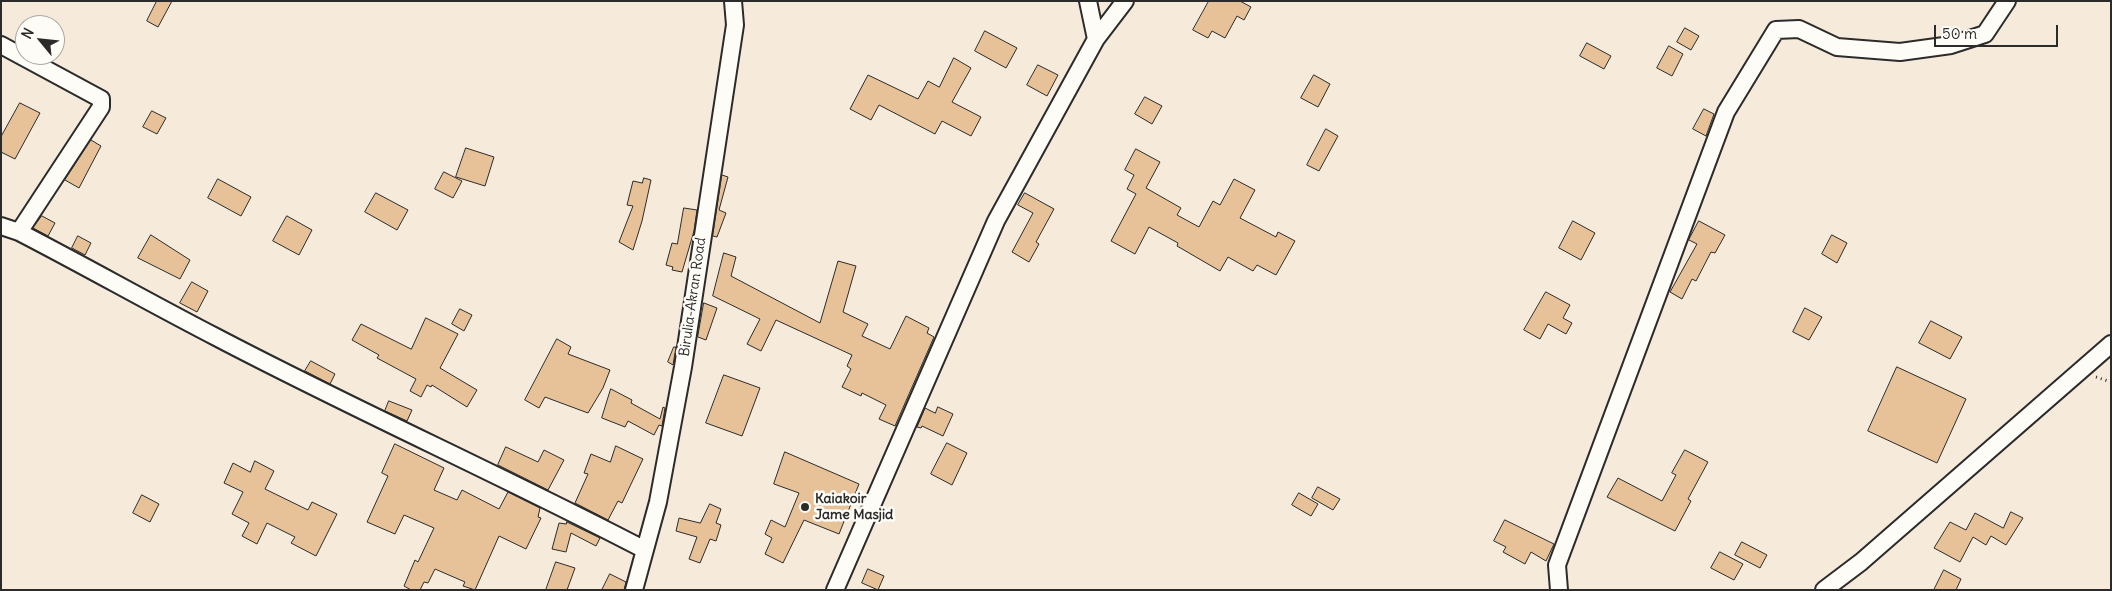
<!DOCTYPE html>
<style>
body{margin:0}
#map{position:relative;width:2112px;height:591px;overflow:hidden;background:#f6ebda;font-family:Delius,sans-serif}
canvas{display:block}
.frame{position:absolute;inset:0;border:2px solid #2b2b2b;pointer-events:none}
.north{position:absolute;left:15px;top:15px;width:50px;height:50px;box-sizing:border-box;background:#fdfcf7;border:1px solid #a9a8a5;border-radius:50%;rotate:298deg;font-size:14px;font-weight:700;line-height:20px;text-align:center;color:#2b2b2b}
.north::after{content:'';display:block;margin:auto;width:18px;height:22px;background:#2b2b2b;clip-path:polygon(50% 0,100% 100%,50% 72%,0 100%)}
.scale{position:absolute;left:1934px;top:25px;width:124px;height:22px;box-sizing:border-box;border:2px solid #2b2b2b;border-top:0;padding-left:6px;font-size:15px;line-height:18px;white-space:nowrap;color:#2b2b2b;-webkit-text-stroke:4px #fdfcf7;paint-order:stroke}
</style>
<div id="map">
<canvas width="2112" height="591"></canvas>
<div class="frame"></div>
<div class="north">N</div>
<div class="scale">50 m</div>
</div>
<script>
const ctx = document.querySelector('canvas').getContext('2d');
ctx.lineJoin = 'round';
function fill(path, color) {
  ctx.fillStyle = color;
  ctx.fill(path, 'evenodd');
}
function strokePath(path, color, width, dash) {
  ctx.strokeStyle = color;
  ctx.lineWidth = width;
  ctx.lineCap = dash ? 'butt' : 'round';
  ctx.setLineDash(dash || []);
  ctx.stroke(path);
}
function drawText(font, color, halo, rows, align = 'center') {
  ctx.font = font + ' Delius,sans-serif';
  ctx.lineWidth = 5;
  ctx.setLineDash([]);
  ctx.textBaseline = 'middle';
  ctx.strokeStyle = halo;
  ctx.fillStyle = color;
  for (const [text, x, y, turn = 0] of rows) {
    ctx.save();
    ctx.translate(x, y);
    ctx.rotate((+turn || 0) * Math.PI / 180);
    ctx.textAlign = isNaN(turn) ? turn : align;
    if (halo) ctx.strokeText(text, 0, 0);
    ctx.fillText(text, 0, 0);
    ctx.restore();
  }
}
const building = new Path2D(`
 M157 1H172L158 27 147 21Z
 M1209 1H1240L1251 7 1244 20 1237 16 1225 38 1212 31 1208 38 1193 30Z
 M1685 28 1699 36 1691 50 1677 42Z
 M985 31 1017 48 1006 68 975 51Z
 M1587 43 1611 56 1604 69 1580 56Z
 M1669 46 1683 54 1672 76 1657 68Z
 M954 58 971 68 952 102 981 117 971 136 942 121 935 134 879 105 871 120 850 109 868 75 918 99 928 81 939 87Z
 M1038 65 1058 75 1047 96 1027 85Z
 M1314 75 1330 84 1318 107 1301 98Z
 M1145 97 1162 106 1152 124 1135 114Z
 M20 103 40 113 15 159 1 152V137Z
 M1704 109 1714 114 1706 136 1693 129Z
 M152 111 166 118 157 134 143 127Z
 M1326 129 1338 136 1319 171 1307 165Z
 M91 140 101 146 79 188 65 180Z
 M466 148 494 157 485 186 456 177Z
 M1136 149 1160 162 1146 188 1181 208 1177 215 1199 227 1213 201 1220 205 1234 179 1255 190 1240 218 1276 237 1278 232 1295 241 1276 275 1257 265 1253 271 1228 257 1220 271 1177 246 1178 243 1149 227 1135 254 1111 241 1136 194 1127 189 1134 175 1125 170Z
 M444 172 462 181 453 198 435 189Z
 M722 175 728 177 719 210 726 213 717 237 713 236Z
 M644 178 651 180 642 221 633 250 619 242 633 206 627 205 633 181 642 183Z
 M218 179 251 197 241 216 208 198Z
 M376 193 408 210 397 230 365 212Z
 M1025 193 1054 209 1036 242 1039 244 1029 262 1012 252 1033 213 1018 205Z
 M684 208 697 210 694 231 682 272 672 270 673 267 666 265 672 243 677 244Z
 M42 216 55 223 48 236 33 228Z
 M287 216 312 230 299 255 273 241Z
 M1573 221 1595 233 1581 260 1559 248Z
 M1699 221 1725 235 1715 253 1711 252 1696 281 1692 279 1682 299 1670 292 1697 244 1689 240Z
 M151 235 190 260 180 279 138 258Z
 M1832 235 1847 243 1837 263 1822 254Z
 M78 236 91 243 85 255 72 248Z
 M724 253 736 257 731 276 820 323 838 261 856 266 843 312 868 324 862 336 890 349 906 316 929 328 927 333 934 337 895 426 879 419 886 405 862 393 861 396 842 387 851 369 847 366 852 355 776 320 761 351 747 344 760 319 713 296Z
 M192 282 208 291 197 312 180 303Z
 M1546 292 1570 305 1563 318 1572 323 1566 334 1548 324 1540 339 1524 330Z
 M704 303 717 308 706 340 698 337Z
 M1805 308 1822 317 1809 340 1793 332Z
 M460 309 472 315 464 331 452 324Z
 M426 318 458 334 440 368 477 390 467 407 432 385 431 387 427 385 421 397 410 391 416 379 377 358 379 355 352 340 361 324 411 349Z
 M1931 321 1962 337 1950 359 1919 343Z
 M557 339 571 347 568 354 610 370 603 388 588 413 545 397 539 408 525 400Z
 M674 347H676L673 365 668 362Z
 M311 361 335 374 330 384 305 371Z
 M1897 367 1966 399 1937 463 1868 431Z
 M724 375 760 388 742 436 706 423Z
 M611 389 632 400 631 403 660 419 663 407 665 408 662 426 659 425 654 435 628 421 625 427 602 418Z
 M389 401 412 410 407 421 385 411Z
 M938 407 953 414 943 436 922 426 921 428 917 427 925 408 935 413Z
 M947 443 967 453 952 485 931 474Z
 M395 444 444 468 434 490 457 500 462 490 499 509 508 492 540 508 538 517 541 518 526 549 499 536 475 590 463 586 465 582 435 569 428 583 424 582 420 590H411L404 586 415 560 418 562 434 528 404 515 395 534 367 522 388 476 382 473Z
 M616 446 643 459 622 503 618 501 608 520 575 503 588 474 584 473 591 454 610 462Z
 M506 447 538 462 544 450 564 460 548 490 498 465Z
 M1685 450 1708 462 1688 499 1691 501 1675 531 1607 497 1618 478 1662 501 1676 475 1672 473Z
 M785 452 859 484 839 534 804 520 783 563 765 554 772 538 765 534 771 520 785 527 799 493 774 484Z
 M255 461 274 471 265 489 308 510 312 502 337 514 316 556 291 543 295 537 267 523 257 544 242 536 249 523 232 514 243 492 224 483 233 463 250 472Z
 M1318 487 1340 499 1333 510 1312 498Z
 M1299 493 1318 504 1311 516 1292 505Z
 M142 495 159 504 150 522 133 513Z
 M710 504 721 509 716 523 721 525 716 541 710 539 700 563 689 559 697 537 676 531 679 518 700 523Z
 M2011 512 2023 518 2006 545 1991 536 1986 545 1973 537 1960 562 1934 548 1950 522 1966 530 1975 513 2003 528Z
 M1505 520 1554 544 1546 561 1531 552 1525 564 1503 552 1506 547 1494 541Z
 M567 522 600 538 596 546 571 533 566 552 552 549 559 523 566 524Z
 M1742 542 1767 555 1760 568 1735 555Z
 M1720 552 1743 564 1734 580 1711 568Z
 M556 562 575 568 567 590H546Z
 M868 569 884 576 878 590 862 583Z
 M1944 570 1961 579 1956 590H1934Z
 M610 574 626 582 624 590H602Z`);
const path = new Path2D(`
 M2096 377 2111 382`);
const minor = new Path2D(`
 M1088 1 1096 39
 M1 45 101 99V107L19 232
 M1 226 19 232C85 266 150 303 216 337 357 411 503 476 645 550
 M634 590 658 502 683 367 735 25 733 1
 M835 590 996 221 1096 39 1125 1
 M1559 590 1557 565 1726 112 1776 30 1799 29 1837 47 1900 52 1951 45 1985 34 2007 1
 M1824 590 1861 562 2111 344`);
const markers = [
 [805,507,5,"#2b2b2b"]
];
const streetNames = [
 ["Birulia-Akran Road",693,297,-82]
];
const poiNames = [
 ["Kaiakoir",815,499],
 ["Jame Masjid",815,515]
];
fill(building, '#e7c298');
strokePath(building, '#2b2b2b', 1);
strokePath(minor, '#2b2b2b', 20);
strokePath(path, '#2b2b2b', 3, [1, 4]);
strokePath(minor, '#fdfcf7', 16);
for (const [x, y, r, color] of markers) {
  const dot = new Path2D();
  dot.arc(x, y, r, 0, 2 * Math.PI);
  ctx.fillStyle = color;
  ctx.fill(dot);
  strokePath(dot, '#fdfcf7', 2);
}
drawText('14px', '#2b2b2b', '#fdfcf7', streetNames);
drawText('bold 14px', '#2b2b2b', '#fdfcf7', poiNames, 'left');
</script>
